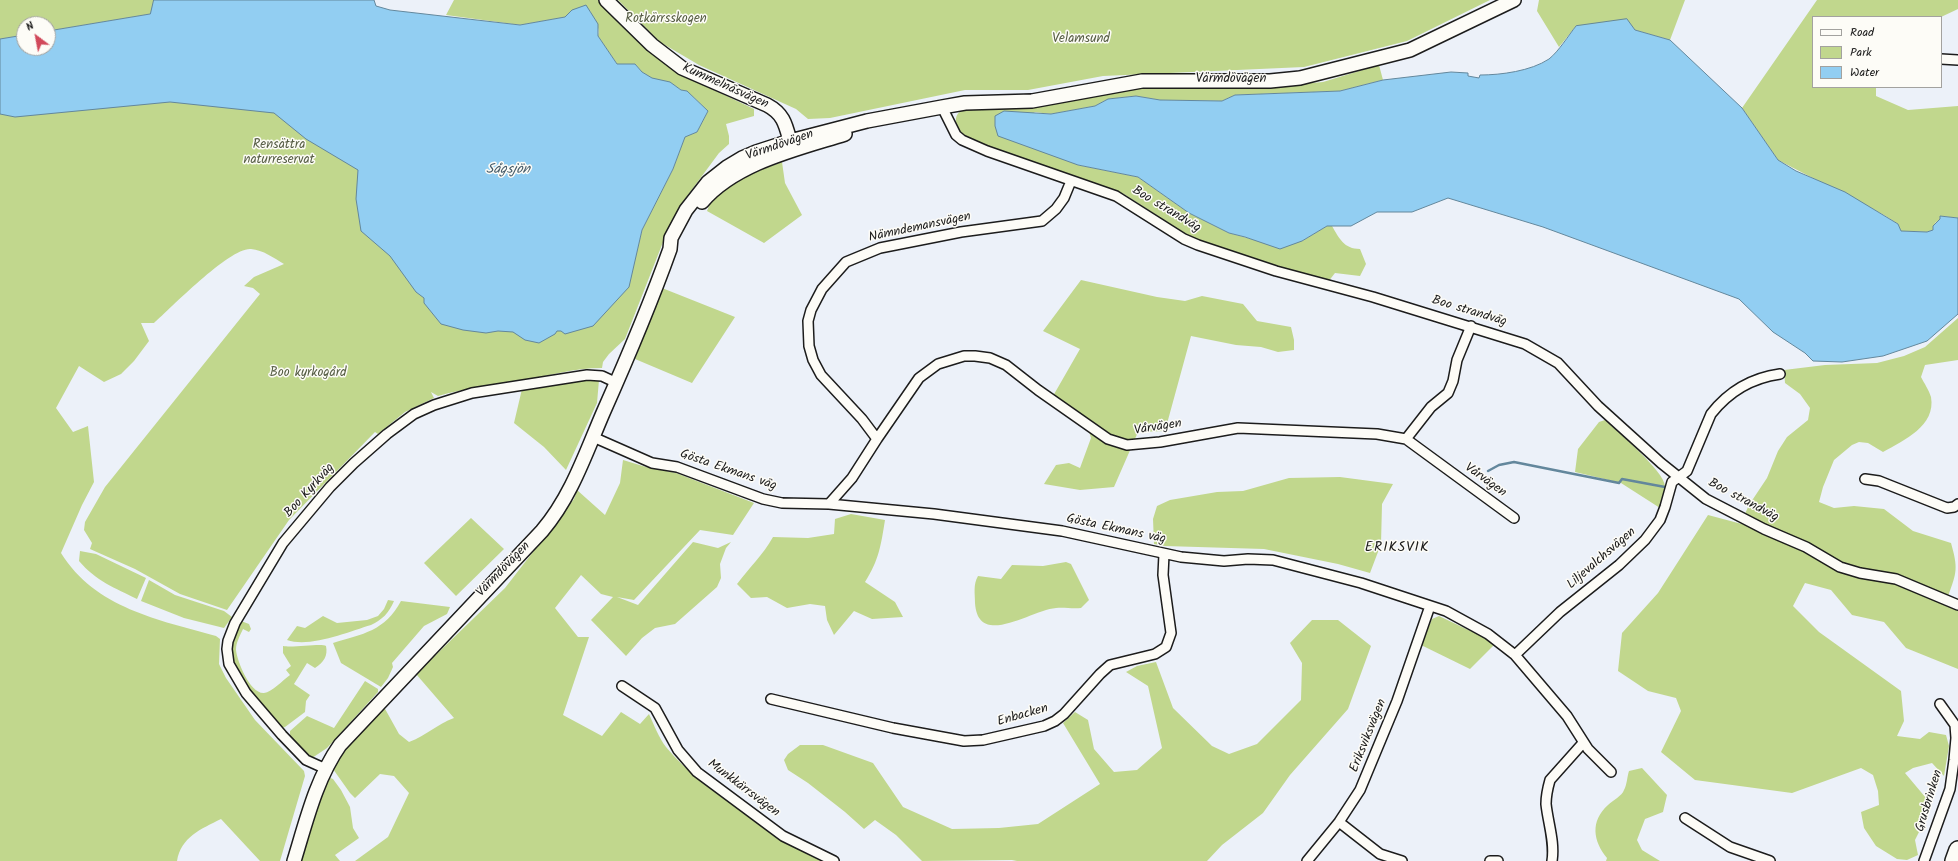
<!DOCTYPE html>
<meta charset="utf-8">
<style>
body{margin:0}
#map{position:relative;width:1958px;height:861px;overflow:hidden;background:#ecf1f9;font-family:Kalam,sans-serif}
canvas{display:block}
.legend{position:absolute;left:1812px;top:16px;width:130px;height:72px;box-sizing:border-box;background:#fdfcf7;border:1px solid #a3a29f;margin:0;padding:5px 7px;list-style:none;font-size:12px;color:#1c1c1c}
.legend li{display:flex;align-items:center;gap:8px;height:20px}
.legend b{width:20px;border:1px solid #a3a29f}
.north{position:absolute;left:16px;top:16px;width:40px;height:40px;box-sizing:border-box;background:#fdfcf7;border:1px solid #a3a29f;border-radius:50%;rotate:328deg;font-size:11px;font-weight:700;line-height:16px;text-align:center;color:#1c1c1c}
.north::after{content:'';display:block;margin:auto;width:14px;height:18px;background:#d1495b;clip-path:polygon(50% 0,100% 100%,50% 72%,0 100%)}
</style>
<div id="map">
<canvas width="1958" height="861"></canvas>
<ul class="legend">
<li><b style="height:5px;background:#fdfcf7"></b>Road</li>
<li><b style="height:11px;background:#c1d78d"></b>Park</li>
<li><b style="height:11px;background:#92cef2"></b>Water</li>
</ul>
<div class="north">N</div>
</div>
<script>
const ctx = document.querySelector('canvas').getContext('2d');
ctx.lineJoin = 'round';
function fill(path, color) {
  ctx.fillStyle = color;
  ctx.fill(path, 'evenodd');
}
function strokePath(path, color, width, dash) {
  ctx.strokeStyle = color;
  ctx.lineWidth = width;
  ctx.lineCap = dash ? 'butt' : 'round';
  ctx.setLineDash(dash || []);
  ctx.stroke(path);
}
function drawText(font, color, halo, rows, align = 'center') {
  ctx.font = font + ' Kalam,sans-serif';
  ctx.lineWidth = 3;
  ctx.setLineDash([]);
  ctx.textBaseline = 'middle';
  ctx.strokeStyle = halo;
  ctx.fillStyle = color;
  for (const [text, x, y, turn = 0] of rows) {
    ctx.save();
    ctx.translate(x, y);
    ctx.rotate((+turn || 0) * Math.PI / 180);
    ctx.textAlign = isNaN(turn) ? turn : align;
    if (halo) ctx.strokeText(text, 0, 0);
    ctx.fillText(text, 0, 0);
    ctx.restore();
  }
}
const green = new Path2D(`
 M0 0H154L151 14 48 31V24H24V35L0 39Z
 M454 0H598L615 18 691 79 754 109V116L726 124 729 136V144L719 153 682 203 667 232 625 339 609 354 603 362 602 368C574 368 547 376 520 381 492 386 465 388 438 396L431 392 434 398 405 412 378 434 375 432 289 520 227 610 180 594 135 569 90 549 92 543 84 530 85 522 105 487 260 294 253 288 244 286 254 277 284 264C274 258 263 250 251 249 230 247 171 308 154 323H141L149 341 134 361 121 374 104 382 79 366 56 408 73 432 88 426 94 482 82 505 61 553C95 608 159 620 216 636L220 639 219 664 226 678 255 720 304 771 305 776 280 861H260L221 819C201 829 181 837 177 861H0V76L231 52 557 331H561L628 287 642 230 673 169 685 136 697 132 708 111 687 91 681 90 669 82 652 79 642 72 635 64H617L598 36C601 26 593 20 590 11L572 10 566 17 520 25 446 15Z
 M618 0H1490L1407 41 1304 67 1103 76 1028 90H965L830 118 808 119 796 109 699 65 660 42Z
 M1539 0H1685L1670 40 1635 30 1576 26 1559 47 1537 11Z
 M1817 0H1958V9L1941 17H1813V87H1876V96L1908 110 1958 106V218L1940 216V219L1935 223 1933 230 1927 232 1901 231 1898 224 1884 215 1778 160 1742 108Z
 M1379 65 1383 80 1340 91 1235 95 1222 101 1160 100 1136 96 1108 99 1095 106 1051 114 1034 112 1078 165 1138 177 1189 213 1229 233 1255 240 1302 241 1327 226H1332C1339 238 1344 249 1360 249L1366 264 1360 276 1335 273 1328 282 1275 268 1202 242 1184 233 1124 194 1022 160 965 138C956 130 950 114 965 109L1033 106 1143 87 1290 85 1323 82Z
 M782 162 785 183 802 215 764 243 707 211C716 183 757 172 782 162Z
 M1081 280 1157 297 1185 301 1202 296 1243 304 1257 321 1291 327 1294 340V350L1278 352 1261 347 1236 345 1191 336 1165 431 1138 432 1114 487 1080 490 1044 484 1056 465 1069 463 1080 468 1091 438 1085 418 1053 396 1080 349 1043 331Z
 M662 288 735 317 692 383 635 359Z
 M1958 318V360L1925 365 1921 377C1924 383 1929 390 1931 397 1936 426 1904 440 1883 452L1868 443 1859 442 1852 445 1834 460 1823 487 1819 502 1834 508 1854 506 1884 509 1913 531 1951 543C1958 568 1957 572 1948 596L1896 575 1862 570 1842 563 1744 516 1749 505 1767 478 1778 451 1787 437 1808 420 1810 408 1800 394 1785 383 1784 370 1825 365 1877 363 1904 356 1925 347Z
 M587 379 599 380 597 403 566 470 544 447 514 423 522 389Z
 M1605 420C1618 432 1664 471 1665 486 1665 493 1662 501 1660 508L1621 483 1575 472 1578 449 1599 422Z
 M623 460 646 467 676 473 754 503 733 535 700 530 634 600 617 597 638 605 693 542 718 548 731 542 726 548 720 564 721 578 717 587 675 624 655 628 642 638 626 656 591 620 613 597 601 594 581 575 555 608 578 637H589L563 715 602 736 621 712 640 724 649 714C654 725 659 738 666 747 705 795 773 829 826 861H355L388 837 409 793 394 776 380 774 355 798 350 793 333 769 345 748 384 707 399 734 409 742C426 736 437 724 454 718L416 674 505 588 574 499 577 490 605 515 620 483Z
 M1340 477 1393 484 1382 504 1381 544 1370 573 1338 564 1264 549 1165 546 1154 544 1153 519 1157 506 1170 500 1217 492 1243 491 1289 478Z
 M851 514 885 520C881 545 879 560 865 582L895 602 903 617 872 619 854 611 834 635 827 620 825 606 810 604 787 608 767 597 751 598 737 584C749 568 763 555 773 537L808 538 834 534 835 519Z
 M1708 515 1753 527 1805 549 1839 570 1897 583 1958 609V669L1906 648 1884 622 1852 615 1831 590 1805 583 1793 606 1819 632 1901 691 1904 721 1897 736 1920 739 1929 732 1946 735 1949 746 1944 776 1932 763 1913 768 1905 773 1931 804 1927 816 1915 840 1918 855 1907 860 1897 859 1876 846 1864 828 1861 812 1879 805 1878 791 1873 775 1861 768 1792 793 1695 780 1661 752 1681 711 1676 698 1648 691 1618 671 1622 633 1658 593Z
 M471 518 504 549 456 596 424 563Z
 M80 551 96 554 146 578 137 599C115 588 96 581 79 561Z
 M1066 562 1071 564 1089 600 1081 608C1072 609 1064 607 1056 608 1031 610 978 649 975 603 975 593 973 585 978 576L1001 579 1012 565 1043 566Z
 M149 580 175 595 224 611 232 617 224 628 184 618 141 601Z
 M388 600 394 601C389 613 382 620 371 625 348 632 310 648 287 640L297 626 305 628 323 616 337 623 367 620 378 616 384 609Z
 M401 601 450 607 447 614 424 626 392 663 393 667 388 678 381 687 341 663 333 643C363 634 385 631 401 601Z
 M1439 616 1483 637 1494 645 1470 669 1421 645 1432 619Z
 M1312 620H1338L1371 646 1348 709 1290 775 1263 813 1222 845 1207 861H1017L1012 860 922 861 896 835 875 820 864 829 845 812 808 783 788 770 784 760 788 754 800 745H823L873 763 903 807 952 829 999 828 1038 824 1100 784 1063 723 1075 712 1088 720 1094 749 1114 772 1137 770 1162 748 1148 686 1126 672 1137 666 1156 662 1173 708 1212 746 1229 754 1257 744 1301 700 1302 663 1290 643Z
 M241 621 249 624 251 629 249 632 243 629C240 636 236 642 236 650 237 661 250 694 264 693 272 692 283 680 290 675L286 670 291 666 283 653V646C293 648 322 643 326 646 328 656 324 662 315 668L307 663 294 684 310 695 306 701 305 712 285 727 281 728C257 700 211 660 241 621Z
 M365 681 378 689V692L327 748 312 758 309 757 290 738V731L307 716 334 728Z
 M1642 768 1667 795 1663 812 1645 819 1637 840 1642 850 1660 861H1606L1607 858C1593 841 1590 821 1608 805 1613 800 1622 796 1624 790 1627 785 1627 777 1629 771Z
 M328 777 333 779 341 790 350 807 353 828 359 838 335 855 340 861H300L316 804Z`);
const water = new Path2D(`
 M154 0H374L376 6 390 10 520 25 565 17 572 10 586 5 598 24V36L617 64H635L642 72 652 78 670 82 681 90 687 91 708 111 697 132 685 137 673 169 642 230 629 287 593 326 565 334 561 331H557L555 334 539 343 525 340 513 332 498 331 486 333 463 330 441 324 424 303V298L416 292 390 256 361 231 356 199 358 170 306 139 274 113 170 102 15 117 0 114V39L24 35V48H48V31L150 14Z
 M1627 19 1635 30 1670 40 1742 108 1778 160 1796 171 1845 192 1898 224 1901 231 1927 232 1933 230V226L1940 219V216L1958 218V314L1927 341 1883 356 1842 362 1813 361 1805 353 1773 332 1739 299 1543 227 1448 198 1412 212H1377L1351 226H1327L1302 241 1280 249 1245 237 1229 233 1189 213 1138 177 1078 165 998 136 995 126V116L1004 111 1051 114 1095 106 1108 99 1136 96 1160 100 1222 101 1235 95 1340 91 1383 80 1451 72 1468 73V76L1479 78 1480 75C1501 75 1531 71 1549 59 1559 51 1568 36 1576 26Z`);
const stream = new Path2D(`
 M1488 471 1499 465 1514 462 1619 483 1622 479 1665 487`);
const street = new Path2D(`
 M1941 59 1958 60
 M942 107 956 135 962 140 987 151 1116 196 1184 239 1198 245 1276 271 1373 297 1525 344 1558 363 1598 406 1661 463 1706 499 1764 529 1806 547 1840 567 1860 573 1896 579 1958 605
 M593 437 652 463 677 467 763 499 782 503 829 504 934 514 1062 531 1181 557 1224 561 1248 559 1273 560 1361 583 1446 611 1488 634 1515 655 1567 716 1588 749 1611 772
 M877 439 862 419 821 375 813 360 809 346 808 321 811 310 822 289 846 262 880 248 961 232 1042 221 1056 209 1064 198 1071 181
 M1406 439 1431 407 1448 393 1453 381 1457 360 1471 326
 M1865 479 1879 481 1947 508 1954 507 1958 504
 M829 504 852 478 877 439 919 378 938 364 964 356H975L990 358 1006 365 1038 390 1108 439 1127 445 1160 442 1238 428 1377 434 1406 439 1514 518
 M1515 655 1560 612 1619 565 1645 540 1660 520 1665 507 1672 482 1687 471 1711 414C1729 391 1751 378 1780 374
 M622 686 655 708 678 750 697 772 783 836 834 861
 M771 699 893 728 964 741 983 740 1044 726 1055 721 1064 714 1100 674 1110 665 1155 654 1166 647 1171 633 1163 575 1164 554
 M326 769 306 760 282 735 246 693 229 664 227 649 228 641 235 623 283 543 330 487 354 463 387 434 414 414 434 405 472 393 587 375 602 376 617 383
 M1685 818 1730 847 1770 861
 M1339 822 1380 854 1402 861
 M1307 861 1339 822 1360 790 1397 701 1430 606
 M1490 861H1498
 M1552 861C1555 842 1548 823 1546 804 1546 796 1548 787 1550 780L1583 743
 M1924 861 1950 789 1954 760 1956 738 1955 725 1940 704`);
const secondary = new Path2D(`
 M606 0 652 45 682 68 767 105C786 115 786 128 792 148
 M702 202C735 163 797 149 845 134
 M294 861C306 822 316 779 340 745L542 531C571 497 585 455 603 413 627 359 650 305 670 249L671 238 686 210 708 182 727 167 742 158 756 152 790 141 867 121 942 107 965 103 1032 101 1142 81H1270L1300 78 1410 50 1514 0`);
const highway = new Path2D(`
 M1954 861 1958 850`);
const parkNames = [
 ["Rotkärrsskogen",666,20],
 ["Velamsund",1081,40],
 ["Rensättra",279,146],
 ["naturreservat",279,161],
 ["Boo kyrkogård",308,374]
];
const streetNames = [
 ["Värmdövägen",1231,80],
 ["Kummelnäsvägen",725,87,24],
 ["Värmdövägen",780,146,-19],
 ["Boo strandväg",1166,210,31],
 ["Nämndemansvägen",920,228,-12],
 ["Boo strandväg",1469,312,17],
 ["Vårvägen",1158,428,-9],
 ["Gösta Ekmans väg",728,471,19],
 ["Vårvägen",1485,481,36],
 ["Boo Kyrkväg",310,491,-48],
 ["Boo strandväg",1743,501,28],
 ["Gösta Ekmans väg",1116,530,12],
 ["Liljevalchsvägen",1602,559,-41],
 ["Värmdövägen",504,570,-46],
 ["Enbacken",1023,716,-16],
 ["Eriksviksvägen",1369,736,-68],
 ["Munkkärrsvägen",743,789,37],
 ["Grusbrinken",1930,801,-73]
];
const waterNames = [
 ["Sågsjön",508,171]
];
const neighbourhoodNames = [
 ["ERIKSVIK",1397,549]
];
fill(green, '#c1d78d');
fill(water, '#92cef2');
strokePath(water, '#63879c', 1);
strokePath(stream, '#63879c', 2.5);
strokePath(street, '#1c1c1c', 12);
strokePath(secondary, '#1c1c1c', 16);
strokePath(highway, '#1c1c1c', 20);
strokePath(street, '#fdfcf7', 9);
strokePath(secondary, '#fdfcf7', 13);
strokePath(highway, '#fdfcf7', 17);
drawText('13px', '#565d44', '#fdfcf7', parkNames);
drawText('13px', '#1c1c1c', '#fdfcf7', streetNames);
drawText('italic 14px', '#455a67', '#fdfcf7', waterNames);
ctx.letterSpacing = '1px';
drawText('14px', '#1c1c1c', '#fdfcf7', neighbourhoodNames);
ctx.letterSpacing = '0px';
</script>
